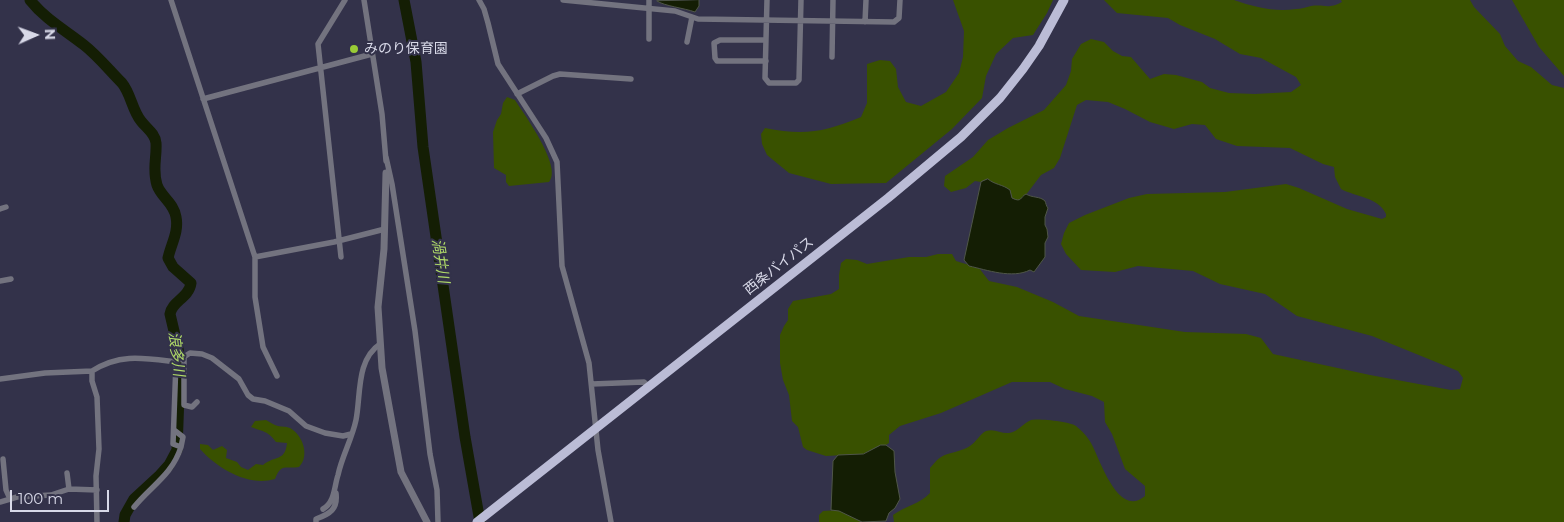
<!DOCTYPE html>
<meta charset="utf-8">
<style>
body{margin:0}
#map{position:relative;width:1564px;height:522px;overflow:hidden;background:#33324a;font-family:Montserrat,sans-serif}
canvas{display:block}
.north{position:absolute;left:10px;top:10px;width:50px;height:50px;-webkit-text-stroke:4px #33324a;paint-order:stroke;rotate:88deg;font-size:14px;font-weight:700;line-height:20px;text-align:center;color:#d8d9e8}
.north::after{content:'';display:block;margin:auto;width:18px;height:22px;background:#d8d9e8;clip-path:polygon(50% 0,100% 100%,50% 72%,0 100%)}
.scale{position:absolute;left:10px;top:490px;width:99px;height:22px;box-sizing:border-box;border:2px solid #d8d9e8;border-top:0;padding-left:6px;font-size:15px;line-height:18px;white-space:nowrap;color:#d8d9e8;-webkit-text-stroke:4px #33324a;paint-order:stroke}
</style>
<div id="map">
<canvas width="1564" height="522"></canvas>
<div class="north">N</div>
<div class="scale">100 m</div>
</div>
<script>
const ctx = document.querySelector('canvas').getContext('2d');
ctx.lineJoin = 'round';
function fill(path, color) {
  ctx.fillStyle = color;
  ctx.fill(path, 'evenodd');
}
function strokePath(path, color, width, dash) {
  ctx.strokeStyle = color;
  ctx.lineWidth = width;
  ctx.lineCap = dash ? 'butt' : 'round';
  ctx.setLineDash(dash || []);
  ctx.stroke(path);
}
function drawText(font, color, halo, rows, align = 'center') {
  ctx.font = font + ' Montserrat,"Noto Sans JP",sans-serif';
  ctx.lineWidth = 4;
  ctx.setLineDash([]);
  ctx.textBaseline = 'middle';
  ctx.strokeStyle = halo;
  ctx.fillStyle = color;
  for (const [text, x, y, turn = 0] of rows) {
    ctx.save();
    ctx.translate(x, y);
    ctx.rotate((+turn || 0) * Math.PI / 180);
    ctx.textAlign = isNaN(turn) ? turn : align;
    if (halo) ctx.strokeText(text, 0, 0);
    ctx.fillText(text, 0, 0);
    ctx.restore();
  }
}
const green = new Path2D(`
 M953 0H1053L1047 13 1033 35 1013 38 996 54 986 76 982 98 952 129 886 183 831 184 789 173 767 155 762 144 761 134 765 128C804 136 825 132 861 117L867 103V64L880 60 890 61 896 69 898 87 906 102 921 106 946 92 959 73 963 57 964 31Z
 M1104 0H1234C1254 7 1274 12 1296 9 1301 9 1306 7 1311 6 1326 4 1326 10 1342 2L1341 0H1470L1474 7 1500 34 1505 46 1518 61 1531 67 1552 85 1564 88V522H894L893 515C905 506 920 504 930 493V468C933 465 937 459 941 457 949 452 961 452 970 446 976 442 980 434 986 431 995 428 1001 434 1009 433 1018 432 1023 423 1031 420 1038 418 1072 422 1076 426 1081 430 1088 437 1091 443 1100 459 1118 519 1145 496V486L1125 469 1112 434 1105 422 1104 402 1092 396 1065 389 1050 382H1012L941 413 900 426 889 435V443L886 445H881L863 454 826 456 807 450 803 447 798 427 792 421 789 395 783 380 780 363V335L784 326 788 320V309L793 301 831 294 839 289V275L841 263 846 259 857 260 867 264 909 257H926L938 254H952L956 261 979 268 989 281 1017 287 1053 302 1079 316 1185 332 1246 334 1261 338 1273 354 1370 375 1451 390 1460 389 1463 378 1458 371 1372 336 1297 316 1265 294 1220 284 1193 271 1138 266 1115 272 1081 270 1066 254 1061 244 1064 233 1069 223 1085 215 1129 198 1147 194 1225 192 1286 184 1299 188 1347 209 1382 219 1386 217V214C1378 197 1356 197 1341 189L1335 177 1334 167 1323 164 1290 148 1237 146 1216 139 1205 125 1192 124 1174 129 1150 122 1125 109 1108 102 1086 100 1077 105 1060 158 1054 168 1041 175 1022 200 1017 201 1012 198 1010 190C1002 186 995 185 987 179L981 182 975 181 966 188 951 192 944 186 945 176 973 157 988 140 1008 128 1044 110 1066 85 1071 71 1072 59 1081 44 1091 39 1104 42 1113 51 1122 56 1131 57 1150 79 1164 74 1176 75 1202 82 1210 88 1229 93 1255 94 1291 92 1301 85 1296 77 1261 58 1240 54 1215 39 1180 25 1168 18 1117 13Z
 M1512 0H1564V76L1539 47Z
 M507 97 515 100C524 114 563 167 549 182L509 186 506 182V175L494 168 493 132 497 120 501 114 503 103Z
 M266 420C270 422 274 425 278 426 282 427 285 426 290 428 303 435 310 456 299 467 285 469 281 463 275 479 249 487 218 469 200 449V444L208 445 213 450 222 446 227 450 226 458 237 462 241 467 248 470 256 464 263 465C275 455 285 462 287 443L276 442C267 430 263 432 251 427L255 421Z
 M839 510 861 522H819V515L823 511Z`);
const water = new Path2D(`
 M699 0V6L695 12C684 8 664 6 657 1Z
 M988 179C995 185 1002 184 1010 190L1012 198C1022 203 1020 197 1026 194 1032 198 1040 196 1045 201 1046 203 1046 206 1048 208L1045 217V225L1047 229 1048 237 1045 243V257L1034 272 1030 270C1012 279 987 270 969 266L964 260 981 182Z
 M881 445H886L894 451 895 472 900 499 895 508 889 513 886 521 862 522 839 511 831 510 833 461 838 455 863 454Z`);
const river = new Path2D(`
 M30 0C45 19 65 30 84 45 98 56 110 71 122 83 131 94 132 110 141 121 146 128 155 133 156 143 157 158 152 169 157 185 161 197 174 203 176 217 179 232 171 244 168 258L173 267 191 283C189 298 172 301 170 314L178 348 180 366 177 450 169 465 160 475 134 499 125 515 124 522
 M404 0 416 62 423 147 465 437 480 522`);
const minor = new Path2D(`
 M171 0 255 257V297L263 347 277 376
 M364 0 382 114 386 161
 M479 0 484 9 488 23 498 64 546 138 557 162 562 266 589 363 598 450 611 522
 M563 0 675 11 698 19 894 22 899 18 900 0
 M649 0V39
 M767 0 765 78 769 83H796L799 80 801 0
 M865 22 866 0
 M687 42 692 17
 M832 57 833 0
 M766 61H717L715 58 714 43 720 40H766
 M517 94 553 76 560 74 631 79
 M203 99 372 54
 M386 157 392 184 415 331 430 454 437 490 438 522
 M0 209 6 207
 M255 257 334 242 385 229
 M341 257 318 44 345 0
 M0 281 11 279
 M184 358V405L192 407 197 402
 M0 379 45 373 92 371
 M592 384 644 382 649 387
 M174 430 183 437 181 447 173 444 176 362 190 353 202 354 212 358 239 379 248 395 253 399 265 401 289 411 306 426 325 433 343 436 351 434
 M3 459 6 490 10 499
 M67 473 69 489
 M0 502 17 497 51 495 69 489 97 490
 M134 507C152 485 172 475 181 447
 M323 509C335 502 334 487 338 475 342 456 352 439 356 420 361 395 356 360 380 344
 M97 522 96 476 99 449 97 397 92 381V371C120 353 144 358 176 362
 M316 522V519C330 514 338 509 336 493`);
const tertiary = new Path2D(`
 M386 173 384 249 378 307 382 368 401 472 427 522`);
const trunk = new Path2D(`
 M477 522 888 198 961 137 1000 98 1023 69 1039 46 1064 0`);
const markers = [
 [354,49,5,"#99cb36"]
];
const poiNames = [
 ["みのり保育園",364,49]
];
const streetNames = [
 ["西条バイパス",779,266,-38]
];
const waterNames = [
 ["渦井川",440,261,81],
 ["浪多川",176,354,83]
];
fill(green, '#395100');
fill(water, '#141e04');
strokePath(water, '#4f5648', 1);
strokePath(river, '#141e04', 11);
strokePath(minor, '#73737f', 5.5);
strokePath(tertiary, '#73737f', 7);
strokePath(trunk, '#bbbcd6', 9);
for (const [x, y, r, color] of markers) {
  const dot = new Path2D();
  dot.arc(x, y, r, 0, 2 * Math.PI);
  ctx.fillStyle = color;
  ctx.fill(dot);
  strokePath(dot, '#33324a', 2);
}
drawText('14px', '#d8d9e8', '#33324a', poiNames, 'left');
drawText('14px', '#d8d9e8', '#33324a', streetNames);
drawText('italic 15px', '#afda68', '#33324a', waterNames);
</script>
